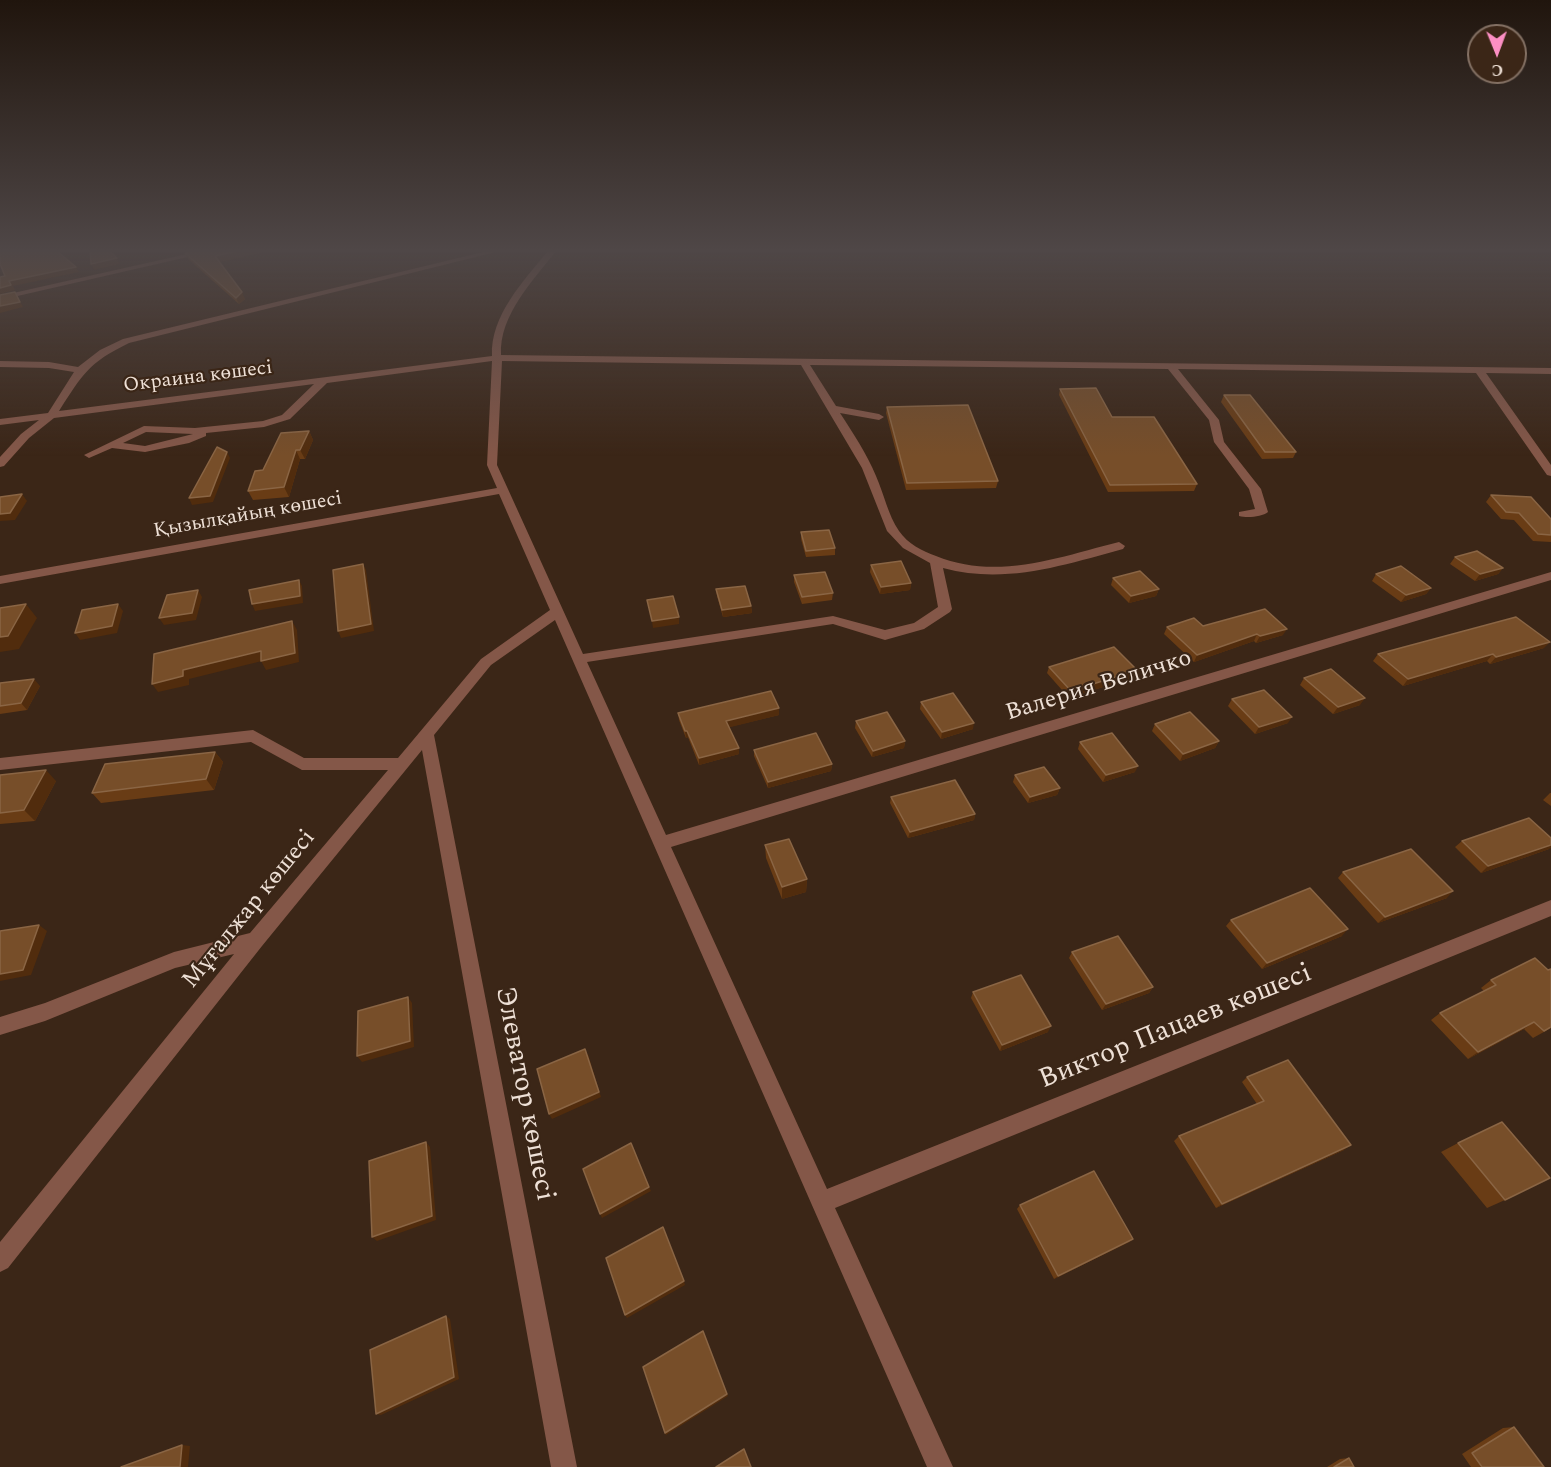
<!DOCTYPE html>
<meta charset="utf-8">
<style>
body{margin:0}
#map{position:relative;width:1551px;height:1467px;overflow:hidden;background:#3b2617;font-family:Spectral,serif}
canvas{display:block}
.north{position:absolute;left:1467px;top:24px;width:60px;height:60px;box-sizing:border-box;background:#3b2617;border:2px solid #837063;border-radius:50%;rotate:179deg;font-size:16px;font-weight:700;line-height:24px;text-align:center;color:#eee0d6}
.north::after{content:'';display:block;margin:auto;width:21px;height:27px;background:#fc8fc3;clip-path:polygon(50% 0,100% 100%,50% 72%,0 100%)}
</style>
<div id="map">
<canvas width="1551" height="1467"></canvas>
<div class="north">С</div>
</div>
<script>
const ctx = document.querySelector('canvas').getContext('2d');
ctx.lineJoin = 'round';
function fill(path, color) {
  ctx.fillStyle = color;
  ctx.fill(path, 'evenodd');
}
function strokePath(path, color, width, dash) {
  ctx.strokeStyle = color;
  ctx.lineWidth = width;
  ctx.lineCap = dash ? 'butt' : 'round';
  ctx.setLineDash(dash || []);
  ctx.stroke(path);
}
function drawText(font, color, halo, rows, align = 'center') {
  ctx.font = font + ' Spectral,serif';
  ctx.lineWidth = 4.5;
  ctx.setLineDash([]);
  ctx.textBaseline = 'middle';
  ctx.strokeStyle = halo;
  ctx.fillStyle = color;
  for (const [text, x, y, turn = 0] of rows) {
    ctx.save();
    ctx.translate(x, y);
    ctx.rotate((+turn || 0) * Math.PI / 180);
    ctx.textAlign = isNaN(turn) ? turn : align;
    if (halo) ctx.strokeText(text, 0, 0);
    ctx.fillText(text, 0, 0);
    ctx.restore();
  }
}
const minor = new Path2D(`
 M200 251H214L0 300V296Z
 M487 251H500L129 343C88 363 83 374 59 411L492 356C490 316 524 280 548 251H556C533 281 499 315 501 355L1551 368V374L1486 373 1551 465V476L1547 475 1476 373 1178 369 1219 420 1224 442 1261 489 1268 512C1262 517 1247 518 1239 516V512L1255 509 1249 489 1214 442 1209 420 1168 369 810 365 836 406 879 414 884 417 879 420 840 413C853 433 867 454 876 476 884 494 888 515 899 531 908 544 922 551 936 556 997 581 1059 557 1119 542L1125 546 1123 549C1064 565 1005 585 943 568L952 609 950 612 924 629 885 640 833 624 587 662 666 835 1551 572V580L671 847 827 1189 1551 900V916L835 1208 953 1467H927L555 620 491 665 434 735 577 1467H551L422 750 262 946 8 1268 0 1272V1242L234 954 175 968 45 1021 0 1035V1017L45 1003 174 952 250 933 388 770H302L251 742 0 770V758L253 730 304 758H398L481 659 550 610 499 494 0 584V576L497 488 487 465 492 361 327 383 290 419 264 427 206 433V436L189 443 145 452 112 448 89 458 84 455 144 426 195 428 263 421 282 415 314 384 54 418 29 438 4 466 0 467V457L21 434 39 420 0 425V419L48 413 74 372 49 368 0 367V361L49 362 78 367 100 350 123 339ZM502 361 801 365 862 468 887 531 903 548 930 563 938 607 914 623 885 630 833 616 583 654 497 465ZM146 432 193 434 145 446 123 443Z`);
const wall = new Path2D(`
 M165 251H268L219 262 245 299 239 304 188 259 185 253 193 251 167 253Z
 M1060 389 1112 417 1197 484 1194 491 1108 492 1059 395Z
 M1224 395 1296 452 1293 458 1262 459 1221 402Z
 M887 407 998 481 996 488 906 490 886 413Z
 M309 431 313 440 305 459H300L289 497 253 500 248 491 263 470Z
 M1491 495 1551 519V542L1533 541 1514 520 1501 519 1486 502Z
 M801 532 835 548V555L806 557 801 539Z
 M1455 557 1503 568 1498 574 1475 581 1450 564Z
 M871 565 911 583 910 590 880 594 870 572Z
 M1376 574 1431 588 1426 594 1401 602 1372 581Z
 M794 575 833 593 832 600 802 604 794 582Z
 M1113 578 1159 589 1156 596 1129 603 1111 585Z
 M716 589 751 606 752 613 723 617 717 596Z
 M1203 626 1283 635 1256 643 1254 641 1194 662 1164 634 1167 627Z
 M1544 648 1490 664 1487 661 1403 686 1373 661 1378 654Z
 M1049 667 1137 670 1134 677 1069 698 1047 673Z
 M1304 678 1360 705 1333 714 1300 685Z
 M0 683 40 686 27 710 0 714Z
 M1232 699 1288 723 1255 734 1228 706Z
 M921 702 973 729 941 739 920 709Z
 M678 713 779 715 729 727 739 748V754L699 765 688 737 686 738 679 720Z
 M856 721 905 741 904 748 872 757 855 728Z
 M1155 724 1219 741 1215 748 1180 761 1152 731Z
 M1080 742 1135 772 1103 782 1078 749Z
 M754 750 832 764 831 771 768 788 754 756Z
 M215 752 223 762 214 790 101 803 92 793Z
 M0 775 56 781 35 821 0 824Z
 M1015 775 1060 788 1057 795 1028 803 1013 782Z
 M1550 793H1551V806L1543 800Z
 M891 797 975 814 974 820 908 838 890 803Z
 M1462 841 1549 849 1481 873 1455 847Z
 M765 845 807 879 806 892 782 899 766 858Z
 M1343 872 1447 898 1378 923 1338 878Z
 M1231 920 1342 936 1262 969 1226 926Z
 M1072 952 1153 987 1149 993 1102 1010 1069 958Z
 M1491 980 1551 1028 1533 1038 1524 1029 1468 1059 1431 1020 1440 1013 1484 991 1481 988Z
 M973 992 1048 1032 1000 1051 971 998Z
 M1247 1077 1344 1150 1216 1208 1174 1141 1179 1136 1257 1104 1242 1082Z
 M1458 1143 1505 1200 1487 1208 1441 1152Z
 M1020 1205 1133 1239 1129 1242 1054 1279 1017 1209Z
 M1514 1427 1544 1467H1471L1462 1454 1503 1428Z
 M1349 1458 1354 1467H1327L1340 1459Z`);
const shadedWall = new Path2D(`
 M166 251H196L167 253Z
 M238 251H268L217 263 215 256Z
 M117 258 120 264 94 270 91 264Z
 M76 267 79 272 13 286 15 290 0 294V288L9 281Z
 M15 292 23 307 0 313V306Z
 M242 292 245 299 239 304 236 298Z
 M309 431 313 440 305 459 300 450Z
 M296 450 300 459 289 497 284 487Z
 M227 452 230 458 213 502 192 505 189 498Z
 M22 494 27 501 15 520 0 521V514Z
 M363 564 366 570 374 631 341 638 338 631Z
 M1503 568 1498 574 1475 581 1480 574Z
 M299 580 302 586 303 603 255 611 252 604Z
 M911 583 910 590 880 594 881 587Z
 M1431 588 1426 594 1401 602 1406 595Z
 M1159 589 1156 596 1129 603 1131 596Z
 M198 590 202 597 196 620 164 625 159 618Z
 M26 604 37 618 19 649 0 652V637Z
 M118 604 123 611 117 633 80 640 75 633Z
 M751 606 752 613 723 617 722 610Z
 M679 617V624L653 628 652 621Z
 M292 621 297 630 299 662 266 670 261 661 266 660 189 679V685L158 692 152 684 183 670 261 651Z
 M1287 629 1283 635 1256 643 1260 636Z
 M1257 634 1254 641 1194 662 1197 655Z
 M1550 642 1544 648 1490 664 1496 657Z
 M1493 654 1487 661 1403 686 1408 679Z
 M1137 670 1134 677 1069 698 1071 691Z
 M34 679 40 686 27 710 21 703Z
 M1365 698 1360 705 1333 714 1338 707Z
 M779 708V715L727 728 726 721Z
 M1292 717 1288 723 1255 734 1259 727Z
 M974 723 973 729 941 739 942 732Z
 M685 731H687L688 737 686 738Z
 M905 741 904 748 872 757 873 751Z
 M1219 741 1215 748 1180 761 1183 754Z
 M739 748V754L699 765V758Z
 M215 752 223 762 214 790 206 779Z
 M832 764 831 771 768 788V782Z
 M1138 766 1135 772 1103 782 1106 775Z
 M46 770 56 781 35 821 24 810Z
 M1060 788 1057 795 1028 803 1030 797Z
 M975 814 974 820 908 838 910 832Z
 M1551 845V848L1549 849 1481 873 1488 866Z
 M807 879 806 892 782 899V887Z
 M1453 891 1447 898 1378 923 1385 917Z
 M39 925 47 931 31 975 0 981V974Z
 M1348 929 1342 936 1262 969 1267 963Z
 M1153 987 1149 993 1102 1010 1106 1004Z
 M408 997 412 1003 414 1047 362 1062 357 1056Z
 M1534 1022 1524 1029 1468 1059 1478 1052Z
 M1051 1026 1048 1032 1000 1051 1002 1045Z
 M588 1054 601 1097 552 1119 549 1114Z
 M426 1142 430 1147 436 1220 377 1241 372 1237Z
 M1351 1145 1344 1150 1216 1208 1222 1204Z
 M649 1187 651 1191 602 1218 600 1214Z
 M1133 1239 1129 1242 1054 1279 1058 1276Z
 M684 1281 685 1285 627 1318 625 1315Z
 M446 1316 450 1319 459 1379 381 1415 376 1414Z
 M727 1394 728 1396 666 1435 665 1433Z
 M182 1445 190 1446 188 1467H180Z`);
const building = new Path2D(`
 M0 251H57L76 267 9 281 11 285 0 288V277L5 276 0 264Z
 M90 251H110L117 258 91 264Z
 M194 251H238L215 256 242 292 236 298 185 253Z
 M15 292 20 302 0 306V295Z
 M1096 388 1112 417H1154L1197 484 1110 485 1060 389Z
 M1224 395H1250L1296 452H1265Z
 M968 405 998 481 907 483 887 407Z
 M309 431 300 450H296L284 487 248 491 255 471 263 470 281 433Z
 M217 447 227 452 210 496 189 498Z
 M22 494 10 513 0 514V497Z
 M1491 495 1531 497 1551 519V535L1538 534 1519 513 1506 512Z
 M829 530 835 548 806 551 801 532Z
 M1477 551 1503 568 1480 574 1455 557Z
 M901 561 911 583 881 587 871 565Z
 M363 564 371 624 338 631 333 570Z
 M1401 566 1431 588 1406 595 1376 574Z
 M1140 571 1159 589 1131 596 1113 578Z
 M825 572 833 593 802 597 794 575Z
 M299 580 300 596 252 604 249 590Z
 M745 586 751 606 722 610 716 589Z
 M198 590 192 613 159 618 167 595Z
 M673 596 679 617 652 621 647 600Z
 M26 604 8 636 0 637V608Z
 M118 604 112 626 75 633 82 610Z
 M1265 609 1287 629 1260 636 1257 634 1197 655 1167 627 1194 618 1203 626Z
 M1516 617 1550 642 1496 657 1493 654 1408 679 1378 654Z
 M292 621 295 653 261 661V651L183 670V676L152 684 154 654Z
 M1114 647 1137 670 1071 691 1049 667Z
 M1331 669 1365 698 1338 707 1304 678Z
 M34 679 21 703 0 706V683Z
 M1264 690 1292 717 1259 727 1232 699Z
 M771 691 779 708 726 721 739 748 699 758 687 731H685L678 713Z
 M953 693 974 723 942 732 921 702Z
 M887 712 905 741 873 751 856 721Z
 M1190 712 1219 741 1183 754 1155 724Z
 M816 733 832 764 768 782 754 750Z
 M1112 733 1138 766 1106 775 1080 742Z
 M215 752 206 779 92 793 105 764Z
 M1044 767 1060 788 1030 797 1015 775Z
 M46 770 24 810 0 813V775Z
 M955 780 975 814 910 832 891 797Z
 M1529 818 1551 838V845L1488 866 1462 841Z
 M789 839 807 879 782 887 765 845Z
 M1411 849 1453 891 1385 917 1343 872Z
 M1310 888 1348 929 1267 963 1231 920Z
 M39 925 23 970 0 974V931Z
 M1118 936 1153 987 1106 1004 1072 952Z
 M1535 958 1548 970 1551 969V1027L1544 1031 1534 1022 1478 1052 1440 1013 1496 985 1491 980Z
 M1021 975 1051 1026 1002 1045 973 992Z
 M408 997 410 1041 357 1056 358 1011Z
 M585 1049 599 1092 549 1114 537 1069Z
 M1288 1060 1351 1145 1222 1204 1179 1136 1264 1101 1247 1077Z
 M1502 1122 1550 1178 1505 1200 1458 1143Z
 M426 1142 432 1216 372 1237 369 1161Z
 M631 1143 649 1187 600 1214 583 1169Z
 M1094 1171 1133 1239 1058 1276 1020 1205Z
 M663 1227 684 1281 625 1315 606 1258Z
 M446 1316 454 1377 376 1414 370 1350Z
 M703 1331 727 1394 665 1433 643 1367Z
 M1514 1427 1544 1467H1482L1472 1453Z
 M182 1445 180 1467H121Z
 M744 1449 751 1467H716Z
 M1349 1458 1354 1467H1334Z`);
const farStreetnames = [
 ["Окраина көшесі",198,378,-7],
 ["Қызылқайың көшесі",248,516,-10]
];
const streetNames = [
 ["Валерия Величко",1099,687,-17],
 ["Мұғалжар көшесі",250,910,-51]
];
const nearStreetnames = [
 ["Виктор Пацаев көшесі",1176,1028,-22],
 ["Элеватор көшесі",523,1094,79]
];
fill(minor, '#845748');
fill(wall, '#693c15');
fill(shadedWall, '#512c0d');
fill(building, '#774e29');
strokePath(building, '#8a6544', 1.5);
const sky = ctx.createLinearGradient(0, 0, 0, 456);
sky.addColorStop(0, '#20150d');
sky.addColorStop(0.55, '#4f4747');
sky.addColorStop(1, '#4f474700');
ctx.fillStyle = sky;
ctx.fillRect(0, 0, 1551, 456);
drawText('20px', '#eee0d6', '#3b2617', farStreetnames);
drawText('24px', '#eee0d6', '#3b2617', streetNames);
drawText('28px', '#eee0d6', '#3b2617', nearStreetnames);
</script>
